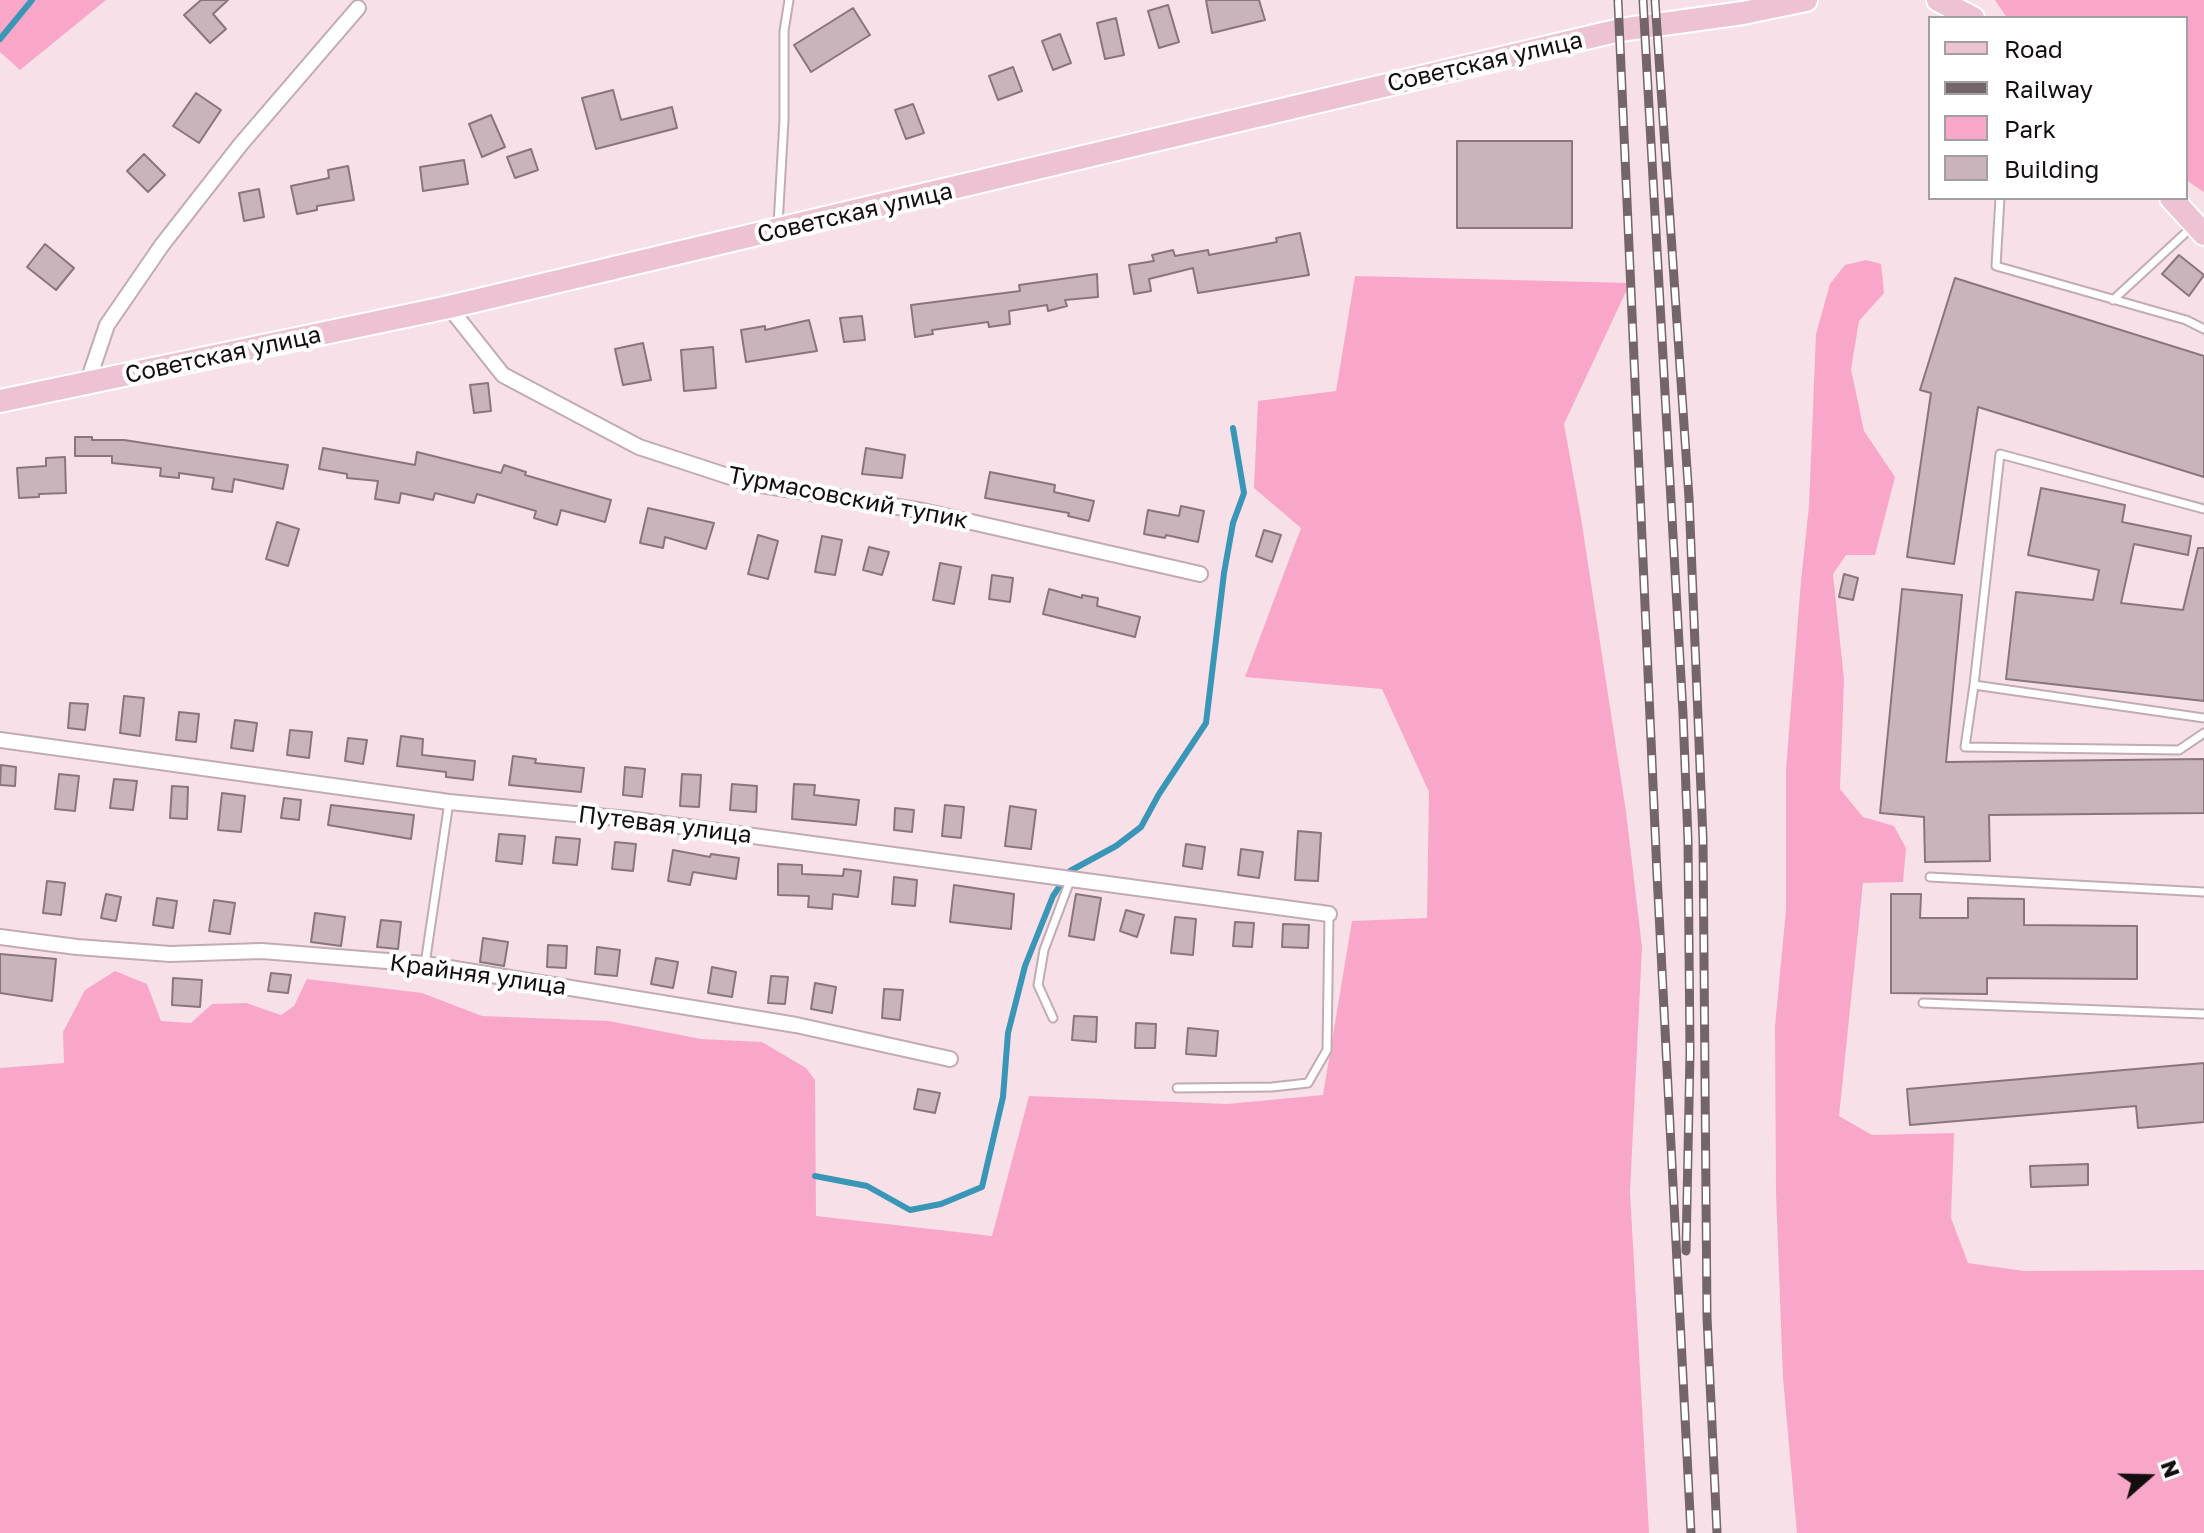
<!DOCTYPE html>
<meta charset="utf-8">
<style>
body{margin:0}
#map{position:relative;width:2204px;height:1533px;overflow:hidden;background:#f7e0e8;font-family:"Golos Text",sans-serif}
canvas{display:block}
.legend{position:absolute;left:1928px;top:16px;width:260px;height:184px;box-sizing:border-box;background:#fff;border:2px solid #a19fa0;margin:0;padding:10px 14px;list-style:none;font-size:24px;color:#150e11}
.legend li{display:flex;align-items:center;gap:16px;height:40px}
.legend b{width:40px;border:2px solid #a19fa0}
.north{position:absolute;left:2108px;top:1437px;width:80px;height:80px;-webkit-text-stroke:6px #fff;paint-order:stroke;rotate:70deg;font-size:22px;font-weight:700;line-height:32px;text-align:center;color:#150e11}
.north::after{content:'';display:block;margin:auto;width:28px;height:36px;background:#150e11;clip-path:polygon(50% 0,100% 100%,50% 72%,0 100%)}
</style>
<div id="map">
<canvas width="2204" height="1533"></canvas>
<ul class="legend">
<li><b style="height:10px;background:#edc3d4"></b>Road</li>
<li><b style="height:10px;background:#73656a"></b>Railway</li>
<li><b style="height:22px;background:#f9a7c9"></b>Park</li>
<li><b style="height:22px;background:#cab4bc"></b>Building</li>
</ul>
<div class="north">N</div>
</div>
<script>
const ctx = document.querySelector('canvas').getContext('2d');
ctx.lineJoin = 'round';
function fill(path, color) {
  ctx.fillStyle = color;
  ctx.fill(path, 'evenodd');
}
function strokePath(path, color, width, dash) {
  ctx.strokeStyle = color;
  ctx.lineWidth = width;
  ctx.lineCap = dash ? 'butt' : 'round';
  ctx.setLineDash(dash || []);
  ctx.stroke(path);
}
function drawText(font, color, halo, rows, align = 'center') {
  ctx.font = font + ' "Golos Text",sans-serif';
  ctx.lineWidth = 8;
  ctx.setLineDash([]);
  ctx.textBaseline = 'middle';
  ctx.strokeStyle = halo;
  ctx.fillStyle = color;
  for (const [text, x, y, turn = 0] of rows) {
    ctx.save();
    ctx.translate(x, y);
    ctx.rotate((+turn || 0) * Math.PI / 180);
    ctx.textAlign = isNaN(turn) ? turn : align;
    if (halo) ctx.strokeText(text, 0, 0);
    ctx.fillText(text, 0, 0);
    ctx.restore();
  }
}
const green = new Path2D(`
 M0 0H106L20 70 0 52Z
 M1995 0H2204V192L2186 180V18H2007Z
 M1866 260 1881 264 1884 293 1859 321 1851 369 1864 431 1895 477 1875 555H1846L1833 574 1844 680 1840 789 1863 817 1894 826 1906 848 1903 882 1863 883 1839 1116 1872 1135 1954 1133 1951 1218 1968 1263 2024 1271 2204 1270V1533H1797L1783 1378 1776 1193 1775 1026 1786 910V769L1801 581 1809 506 1816 334 1830 284 1845 265Z
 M1355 276 1630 283 1564 424 1581 518 1626 812 1642 947 1630 1192 1649 1533H0V1068L64 1063 63 1032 85 990 115 971 147 984 161 1021 191 1023 212 1004 246 1003 281 1015 294 1006 307 979 422 993 482 1016 609 1021 701 1039 762 1042 806 1068 815 1080 816 1216 992 1236 1029 1096 1227 1104 1323 1095 1352 921 1427 918 1429 792 1382 689 1245 677 1301 528 1254 488 1258 401 1336 391Z`);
const stream = new Path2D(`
 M0 39 32 0
 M815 1176 867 1186 910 1210 941 1204 982 1187 1003 1097 1008 1033 1025 966 1053 896 1070 871 1116 846 1141 827 1159 794 1206 723 1224 573 1233 523 1244 493 1233 428`);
const building = new Path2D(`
 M201 0H228L213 14 226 29 210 43 184 15Z
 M1206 0H1259L1265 20 1212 33Z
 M1168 5 1179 42 1159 48 1148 11Z
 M853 8 870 35 811 72 794 45Z
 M1116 18 1124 55 1105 59 1097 23Z
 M1060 34 1071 63 1053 70 1042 41Z
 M1013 67 1022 91 998 100 989 76Z
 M613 90 621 120 672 107 677 128 596 149 582 98Z
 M196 93 221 110 199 143 173 126Z
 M913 104 924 133 906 139 895 110Z
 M491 115 505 147 482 157 469 124Z
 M1457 141H1572V228H1457Z
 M531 149 538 170 515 178 507 157Z
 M144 154 165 175 148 192 127 171Z
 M464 160 468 184 423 191 420 167Z
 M348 166 354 200 317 206V210L297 214 291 186 329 178 328 170Z
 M259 189 264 217 244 221 239 193Z
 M1300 233 1309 275 1198 293 1193 268 1149 279 1151 291 1134 294 1129 265 1154 261 1152 255 1173 250 1175 256 1208 250 1209 255 1277 242 1276 238Z
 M45 244 74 268 56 290 27 267Z
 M2179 255 2204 275 2189 296 2162 274Z
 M1097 274 1098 297 1065 300 1067 306 1048 311 1047 305 1009 311 1010 324 989 327 988 322 932 330 933 334 915 337 911 305 1020 291 1019 285Z
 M1955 278 2204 356V477L1978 407 1954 564 1907 557 1931 393 1920 390Z
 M862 316 865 340 844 342 840 318Z
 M809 320 817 351 746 362 741 330 765 326V330Z
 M643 343 651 380 623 385 615 349Z
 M713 347 716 388 684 391 681 350Z
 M488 383 491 411 474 413 470 385Z
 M75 437H92V440H124L288 465 283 489 234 479 232 492 212 489 214 478 179 473V478L160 476 161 468 112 463V456H75Z
 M323 448 415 465 417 452 501 473 504 465 526 472 525 475 611 500 605 522 561 510 557 525 534 518 536 511 477 494 474 503 435 493 433 500 401 493 399 503 375 499 378 481 347 478V474L319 469Z
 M866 448 905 455 902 478 862 474Z
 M65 457 66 493 39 494V497L19 498 17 468 46 466V458Z
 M990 472 1055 485 1054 492 1094 501 1089 521 1068 516 1069 513 985 498Z
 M2041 488 2125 505 2122 522 2191 536 2188 555 2134 544 2121 603 2183 610 2198 548H2204V701L2006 679 2016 592 2093 600 2099 570 2028 555Z
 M1181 506 1204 511 1198 542 1166 535 1165 538 1144 534 1148 510 1179 516Z
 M648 508 714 523 706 549 665 537 663 548 640 543Z
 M277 522 299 529 288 566 266 559Z
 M1264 530 1281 535 1272 562 1256 556Z
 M758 535 778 541 768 579 748 574Z
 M822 536 842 540 835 575 815 572Z
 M869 547 889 552 882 575 863 570Z
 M940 563 961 567 954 604 933 600Z
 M1844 574 1858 578 1853 600 1839 597Z
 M992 575 1013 578 1010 602 989 599Z
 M1049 589 1082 598V595L1098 598 1097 606 1140 617 1135 637 1043 614Z
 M1902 589 1962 595 1946 762 2204 759V813L1989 815 1990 861 1925 862 1924 817 1880 813Z
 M124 696 144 698 140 736 120 733Z
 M70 703 88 704 85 730 68 728Z
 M179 712 199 714 196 742 176 740Z
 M235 720 257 723 253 751 231 748Z
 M290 730 312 732 309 758 287 755Z
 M401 736 423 739 422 755 475 761 473 780 446 777V772L397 766Z
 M348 738 367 740 363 764 345 761Z
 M513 756 536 759 535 763 584 768 581 792 509 785Z
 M1 765 16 767 15 786 0 785Z
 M625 767 645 769 642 797 623 795Z
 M59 774 79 776 75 811 55 809Z
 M682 774 701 775 699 807 680 806Z
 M114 779 137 781 133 810 110 808Z
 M732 784 757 786 756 812 730 810Z
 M794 784 815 785 814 795 859 800 856 825 792 819Z
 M172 786 188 787 187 819 170 818Z
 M222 793 245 796 241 832 218 830Z
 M284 798 301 800 299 820 281 818Z
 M331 805 414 815 411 839 328 825Z
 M945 805 964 807 961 838 942 836Z
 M1010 806 1036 810 1031 849 1005 846Z
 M895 808 914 810 912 832 894 830Z
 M1298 831 1321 833 1318 881 1295 880Z
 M499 834 525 836 522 864 496 861Z
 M556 837 580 839 577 865 553 863Z
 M615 842 636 844 633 871 612 869Z
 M1186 844 1205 847 1202 869 1183 866Z
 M1241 849 1263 852 1259 878 1238 875Z
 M673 850 710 857 711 854 739 858 736 879 693 872 690 885 668 881Z
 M778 864 802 865V874L843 876 844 869 861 871 858 897 833 894 832 909 808 907 809 896 778 895Z
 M894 877 917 880 915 906 892 904Z
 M47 881 65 883 61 915 43 913Z
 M954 885 1014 894 1011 929 950 922Z
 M106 894 121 897 116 921 101 918Z
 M1076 894 1101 898 1094 940 1069 936Z
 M1891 894H1921L1920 918H1968V898L2024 899V925L2137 926V979L1987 978V994L1891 993Z
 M157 898 177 901 173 928 153 925Z
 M214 900 235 903 230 934 209 931Z
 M1126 910 1144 915 1137 937 1120 931Z
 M315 913 345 917 341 946 311 942Z
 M1175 917 1196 919 1193 955 1171 953Z
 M381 920 401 922 398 949 377 947Z
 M1235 922 1254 923 1252 947 1233 946Z
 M1283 924 1309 925 1308 948 1282 947Z
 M483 938 508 942 504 966 480 962Z
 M548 945 567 946 566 968 547 967Z
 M597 947 620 950 617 976 595 974Z
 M0 954 56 959 52 1001 0 993Z
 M656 958 678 962 673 988 651 984Z
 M712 967 736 972 732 997 708 993Z
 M271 973 291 975 288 993 268 991Z
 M771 976 788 977 785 1004 768 1003Z
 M173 978 202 980 200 1007 172 1005Z
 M815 983 836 987 832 1013 811 1009Z
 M884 989 903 990 900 1020 882 1018Z
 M1074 1016 1097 1017 1096 1042 1072 1040Z
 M1136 1023 1156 1024 1155 1048H1135Z
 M1188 1028 1218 1031 1216 1056 1186 1054Z
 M2204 1063V1122L2138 1128 2136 1106 1910 1125 1907 1089Z
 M918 1089 940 1093 935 1113 914 1109Z
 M2088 1164V1185L2031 1187 2030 1166Z`);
const lane = new Path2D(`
 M2000 198 1996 266 2186 320 2204 329
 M778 225 784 120V31L789 0
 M2113 300 2193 226
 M2204 509 2000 454 1974 685 2204 718
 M1974 685 1965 747 2179 750 2204 733
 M1930 877 2204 892
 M425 964 449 802
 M1923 1003 2204 1014
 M1053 1018 1038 985 1044 950 1071 878
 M1177 1088 1272 1087 1308 1083 1327 1050 1329 914`);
const street = new Path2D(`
 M449 307 503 375 639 447 749 483 923 511 1200 574
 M87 384 107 325 162 245 241 144 358 8
 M0 740 449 802 628 819 1329 914
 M0 937 77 947 170 954 262 951 425 964 796 1025 950 1059`);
const primary = new Path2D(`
 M1938 0 1973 18
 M2171 198 2204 234
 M0 401 449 307 1620 30 1743 13 1806 0`);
const rail = new Path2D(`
 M1618 0 1657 874 1691 1533
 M1643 0 1683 714 1688 840 1690 1053 1686 1251
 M1655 0 1689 498 1703 839 1707 1317 1717 1533`);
const streetNames = [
 ["Советская улица",1485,62,-13],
 ["Советская улица",855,213,-13],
 ["Советская улица",223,355,-12],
 ["Турмасовский тупик",848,498,11],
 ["Путевая улица",665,825,7],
 ["Крайняя улица",478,975,8]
];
fill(green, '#f9a7c9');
strokePath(stream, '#3a96b6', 6);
fill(building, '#cab4bc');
strokePath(building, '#89757d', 2);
strokePath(lane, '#c1abb4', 11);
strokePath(street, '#c1abb4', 18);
strokePath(primary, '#fff', 26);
strokePath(lane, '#fff', 7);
strokePath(street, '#fff', 14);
strokePath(primary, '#edc3d4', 22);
strokePath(rail, '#73656a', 9);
strokePath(rail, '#fff', 6, [18]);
drawText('24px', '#150e11', '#fff', streetNames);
</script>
